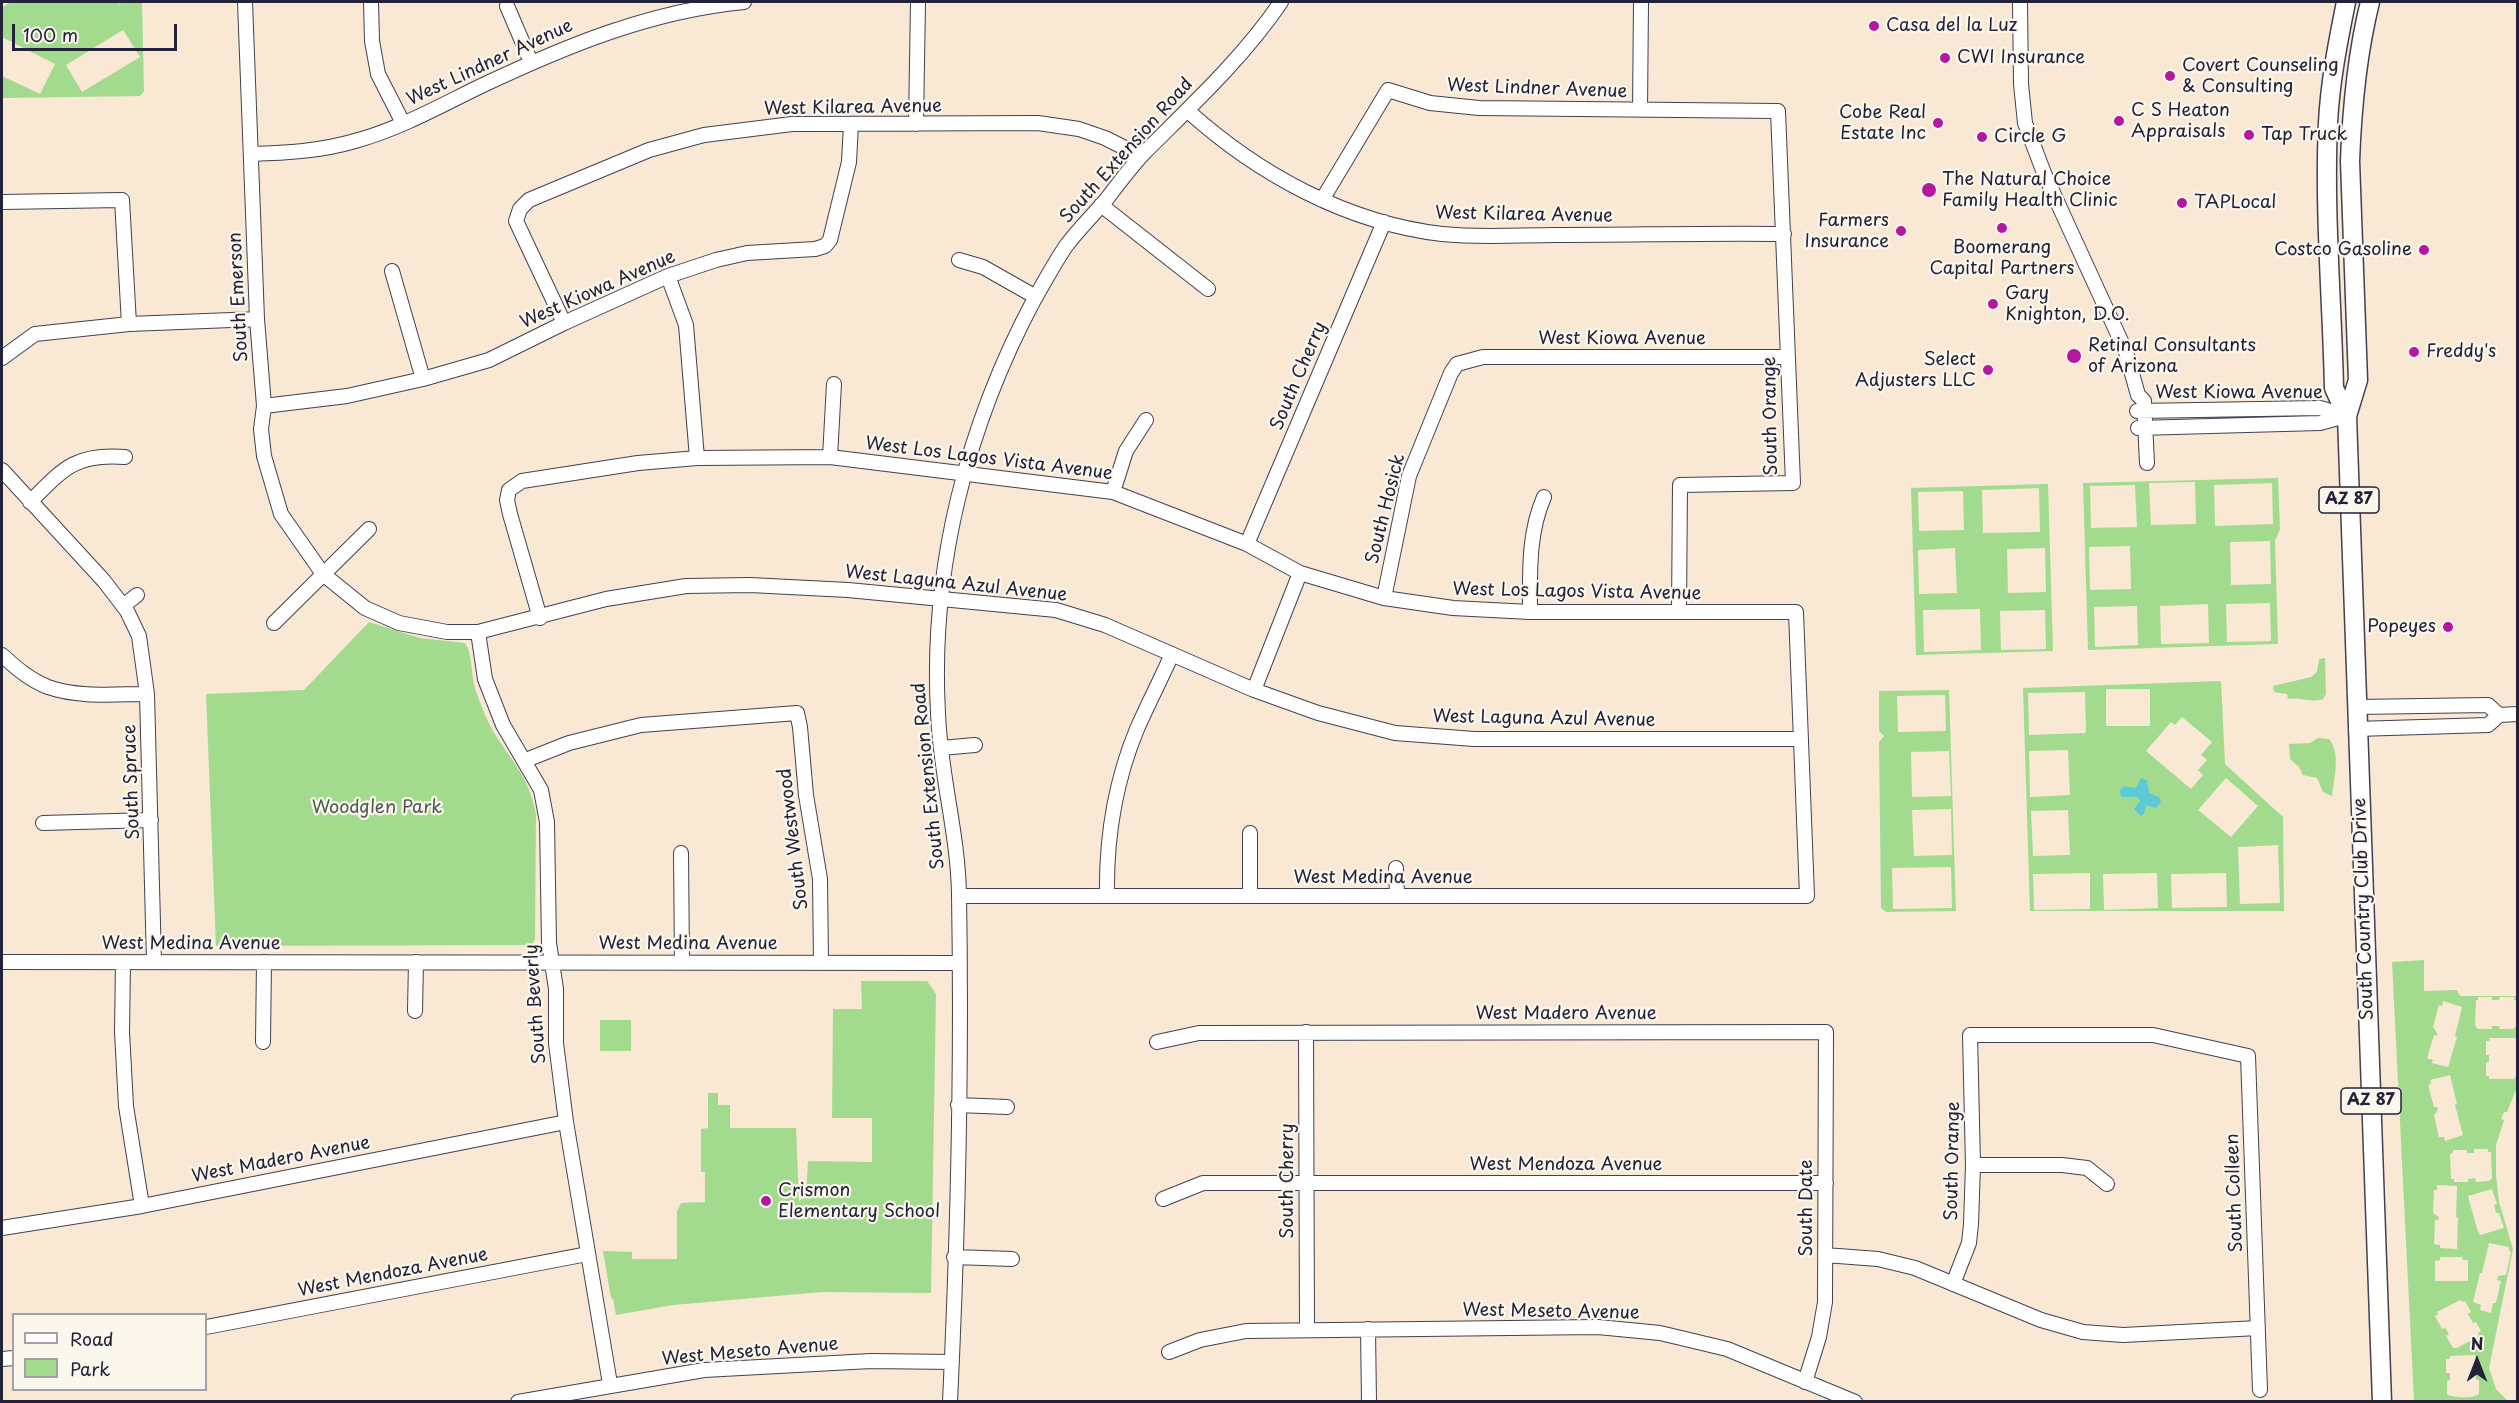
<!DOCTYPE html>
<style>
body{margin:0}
#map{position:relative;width:2519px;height:1403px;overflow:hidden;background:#f8e8d4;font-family:"Playpen Sans",sans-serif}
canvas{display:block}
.frame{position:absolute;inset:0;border:3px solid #22223b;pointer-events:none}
.legend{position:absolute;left:12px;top:1313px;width:195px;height:78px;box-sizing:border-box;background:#fbf7ec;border:2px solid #a4a2a5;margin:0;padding:8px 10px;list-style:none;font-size:18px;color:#22223b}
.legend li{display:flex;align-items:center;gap:12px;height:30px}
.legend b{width:30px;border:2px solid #a4a2a5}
.north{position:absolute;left:2447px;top:1331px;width:60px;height:60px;-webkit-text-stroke:4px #fbf7ec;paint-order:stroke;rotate:0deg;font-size:16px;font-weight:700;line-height:24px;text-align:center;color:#22223b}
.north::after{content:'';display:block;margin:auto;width:21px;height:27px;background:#22223b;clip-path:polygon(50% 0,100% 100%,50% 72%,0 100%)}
.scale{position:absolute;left:12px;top:24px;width:165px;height:27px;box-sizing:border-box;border:3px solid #22223b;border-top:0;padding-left:8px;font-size:18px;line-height:21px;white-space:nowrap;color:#22223b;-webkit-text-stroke:4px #fbf7ec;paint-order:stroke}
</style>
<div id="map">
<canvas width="2519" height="1403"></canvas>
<div class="frame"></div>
<ul class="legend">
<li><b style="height:8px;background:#fff"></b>Road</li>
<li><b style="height:16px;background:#a2db8e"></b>Park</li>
</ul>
<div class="north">N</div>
<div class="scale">100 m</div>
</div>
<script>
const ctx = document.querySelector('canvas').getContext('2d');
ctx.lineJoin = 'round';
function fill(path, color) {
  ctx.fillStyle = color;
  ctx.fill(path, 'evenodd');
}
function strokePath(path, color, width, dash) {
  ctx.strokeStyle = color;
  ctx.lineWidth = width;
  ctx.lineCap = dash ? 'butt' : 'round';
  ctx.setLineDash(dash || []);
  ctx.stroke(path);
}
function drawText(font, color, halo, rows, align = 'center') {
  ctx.font = font + ' "Playpen Sans",sans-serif';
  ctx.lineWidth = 4.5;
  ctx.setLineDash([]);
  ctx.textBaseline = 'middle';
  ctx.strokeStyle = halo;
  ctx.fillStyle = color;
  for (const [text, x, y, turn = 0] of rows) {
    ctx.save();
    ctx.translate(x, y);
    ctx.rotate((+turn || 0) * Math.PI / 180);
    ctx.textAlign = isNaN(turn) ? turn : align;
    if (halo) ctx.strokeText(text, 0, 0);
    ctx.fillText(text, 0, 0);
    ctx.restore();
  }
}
const green = new Path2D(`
 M10 2H116L120 4 122 2H142L144 91 140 96 2 98V76L40 94 55 64 2 37V8ZM123 30 140 57 82 92 66 65Z
 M2278 478 2280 529 2275 541 2278 644 2088 650 2083 483ZM2195 482 2196 524 2151 525 2149 483ZM2272 483 2273 524 2215 526 2214 485ZM2135 485 2137 527 2091 528 2090 486ZM2270 541 2271 584 2231 585 2230 542ZM2130 546 2131 589 2090 590 2089 547ZM2270 603 2271 641 2227 642 2226 604ZM2208 604 2209 643 2161 644 2160 606ZM2137 606 2138 645 2095 647 2094 607Z
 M2048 484 2053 651 1916 655 1911 488ZM2039 488 2040 532 1983 533 1982 490ZM1963 491 1964 530 1919 531 1918 492ZM1955 548 1957 593 1919 594 1918 550ZM2045 548 2046 592 2008 593 2007 549ZM1980 609 1981 650 1924 652 1923 610ZM2045 610 2046 649 2001 650 2000 611Z
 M369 622 420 638 465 643C472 653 471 671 474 684 476 693 480 702 483 710 499 751 528 768 536 814L535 939 532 945 216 946 206 694 304 690Z
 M2325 658 2326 694 2323 699C2311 703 2300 697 2288 699L2287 694 2274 692 2273 686 2311 677 2317 672 2319 659Z
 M2221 681 2225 764 2283 817 2284 911H2030L2023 688ZM2106 689H2150V726H2106ZM2085 692 2086 733 2029 735 2028 693ZM2182 717 2212 742 2201 755 2207 760 2198 770 2203 775 2191 789 2146 751 2171 722 2175 725ZM2068 750 2070 795 2030 797 2029 751ZM2226 778 2258 806 2231 837 2198 810ZM2068 810 2070 855 2033 856 2031 811ZM2278 845 2280 903 2240 904 2238 847ZM2090 873V909L2034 910 2033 874ZM2157 873 2158 908 2104 910 2103 874ZM2226 873 2227 907 2172 908 2171 874Z
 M1949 690 1956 911 1886 912 1881 908 1879 742 1884 736 1879 731V691ZM1945 695 1946 731 1898 732 1897 696ZM1949 751 1951 796 1912 797 1911 752ZM1951 809 1952 855 1914 856 1912 810ZM1951 867 1952 908 1893 909 1892 868Z
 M2318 738 2329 739C2341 752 2334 779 2332 796L2323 792 2317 778 2303 775 2299 767 2290 759 2289 744 2310 743Z
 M2424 960V991L2457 990 2460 996H2517V1041L2515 1038H2490L2489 1041H2486V1055H2489V1062L2486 1063V1076H2489V1079H2514L2515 1077H2517V1087L2507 1112H2504L2501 1119 2504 1120 2496 1145V1175L2499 1202 2513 1249 2489 1368 2496 1389 2508 1401H2414L2392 962ZM2478 997H2492V1000H2499L2500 997H2514V1000L2517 1001 2516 1026 2513 1029H2500L2499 1026H2492V1029H2478L2475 1025 2476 1000H2478ZM2443 1001 2462 1007 2455 1036 2457 1037 2448 1067 2432 1063 2433 1060 2427 1058 2434 1035 2437 1036V1033L2433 1027 2439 1005 2442 1006ZM2450 1075 2457 1104 2455 1105 2463 1135 2445 1141 2444 1137H2439L2434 1115 2438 1110 2437 1107H2434L2428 1085 2431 1084 2430 1080ZM2474 1149H2488V1152H2491L2492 1178 2489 1181 2476 1182 2475 1178 2468 1179V1182H2454V1179H2451L2450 1154 2453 1153V1150H2467V1153H2474ZM2437 1185 2457 1186 2456 1217 2458 1218 2457 1249 2440 1248V1245L2434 1244 2435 1220H2438L2439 1217 2433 1213 2434 1190H2437ZM2492 1189 2497 1204 2494 1205 2496 1213H2499L2504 1228 2480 1235 2477 1229 2468 1196ZM2489 1243 2509 1247V1251L2511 1252 2506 1275 2498 1276 2497 1280 2501 1281 2496 1303H2493L2491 1313 2480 1310 2481 1305 2473 1302 2480 1273H2482ZM2440 1257H2462L2463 1260H2468V1281H2435V1261L2440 1260ZM2460 1300 2462 1302 2465 1301 2471 1312 2468 1314 2473 1323 2476 1322 2481 1331 2478 1333 2479 1336 2457 1348H2453L2446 1336 2449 1334 2445 1328 2442 1329 2435 1316 2438 1314 2437 1312ZM2475 1355 2476 1359H2479V1373H2476V1380H2479V1394C2473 1399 2453 1398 2447 1394V1381L2450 1380V1373H2446V1359H2450V1356Z
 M861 981H927L936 994 931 1293 822 1292 673 1305 616 1315 613 1299 611 1298 603 1251 632 1252V1259H677V1211L681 1203 705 1202V1172H701V1129L708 1128V1093H718V1105H730V1128H796L799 1201 806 1196 808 1161 872 1162V1118H832L833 1009H862Z
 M600 1020H631V1051H600Z`);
const water = new Path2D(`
 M2141 778 2147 780 2149 793 2159 797 2161 802 2156 808 2146 805 2144 814 2141 816 2134 809 2140 801 2138 797H2122L2119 792 2124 786 2136 788Z`);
const minor = new Path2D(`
 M245 2 257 319 264 406 261 429 264 456 281 514 323 574 365 608 399 623 447 632H478L606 599 686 586 750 585 848 590 1056 610 1105 625 1254 690 1318 713 1395 733 1474 739H1801
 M371 2 372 41 378 74 403 123
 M2020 2 2021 84 2025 123 2044 173 2126 352 2138 395 2144 401 2147 463
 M507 6 531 62
 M1640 110 1641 2
 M1188 111C1258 174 1347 223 1442 234 1480 238 1519 235 1556 235 1632 235 1708 233 1784 234
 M916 124 918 2
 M251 154C286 153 321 151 355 141 399 129 440 106 481 86 566 46 650 11 744 2
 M1322 200 1388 90 1430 103 1479 108 1778 111 1793 483 1680 485 1679 612
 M2 202 122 200 129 324
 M1101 205 1208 289
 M959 260 983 267 1036 297
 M392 271 423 379
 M668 276 686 325 697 458
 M564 323 516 221 520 209 529 200 649 150 704 135 792 124 1038 123 1079 129 1105 138 1141 156
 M2 358 35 334 129 324 257 319
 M264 406 347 396 423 379 489 360 564 323 668 276 716 260 747 253 815 249 825 246 830 240 849 162 851 124
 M2137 411 2320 408 2347 416
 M2138 428 2320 423 2346 416
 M830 457 834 384
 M2 470 104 581 127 611 139 636 147 694 154 962
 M1113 492 1126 451 1146 420
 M30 502C63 469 75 453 125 457
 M1247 544 1384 222
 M1384 598 1409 476 1451 373 1457 364 1483 357H1788
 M123 606 137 595
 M1530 612C1530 572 1528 534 1544 497
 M540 618 510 514 507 500 509 490 522 481 638 463 697 458 830 457 1113 492 1247 544 1300 573 1384 598 1453 608 1530 612H1796L1807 896H959
 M274 623 369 529
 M478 632 485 679 503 725 541 790 547 822 549 943 556 989V1043L566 1122 610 1384
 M2 655C16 668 30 680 48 687 79 698 116 694 147 694
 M1254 690 1300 573
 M2356 707 2488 705 2499 715
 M2356 729 2488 725 2499 715 2518 714
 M941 748 975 745
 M526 760 569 743 641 725 797 713 800 727 806 795 820 879 821 962
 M43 823 151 820
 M681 853 682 962
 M1396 868 1397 896
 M1107 896C1106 839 1115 782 1137 729 1148 704 1161 679 1172 654
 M1250 896V833
 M2 962 959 963
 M123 962 122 1032 126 1106 142 1206
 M415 1011 416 962
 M1306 1032 1307 1329
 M263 1042 264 962
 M1157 1042 1199 1033 1826 1032 1825 1302 1819 1337 1805 1382
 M958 1105 1007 1107
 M1973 1165H2062L2087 1168 2107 1184
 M1163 1199 1203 1183H1826
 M2 1228 142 1206 566 1122
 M1825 1255 1878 1259 1915 1268 2041 1320 2083 1332 2123 1335 2258 1328
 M954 1257 1012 1259
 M1953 1284 1969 1243 1971 1224 1973 1165 1970 1035H2153L2248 1056 2260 1390
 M206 1327 587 1254
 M1368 1329 1369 1402
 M1169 1352 1200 1340 1246 1331 1598 1327 1660 1333 1727 1349 1855 1402
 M2 1359 14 1358
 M518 1402 704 1370 871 1361 952 1362
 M950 1402C958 1233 962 1063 959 894 958 833 940 774 938 713 930 568 967 425 1035 298 1045 281 1055 262 1066 246 1078 230 1093 215 1106 200 1118 184 1130 168 1144 153 1192 105 1243 58 1281 2`);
const major = new Path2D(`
 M2346 2C2338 42 2330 82 2328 123 2324 211 2332 300 2334 388L2347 416
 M2370 2C2357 54 2352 107 2350 161L2358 380 2347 416 2382 1402`);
const markers = [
 [1874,26,6,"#b5179e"],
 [1945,58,6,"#b5179e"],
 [2170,76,6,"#b5179e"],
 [2119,121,6,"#b5179e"],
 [1938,123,6,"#b5179e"],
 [2249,135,6,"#b5179e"],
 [1982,137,6,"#b5179e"],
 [1929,190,8,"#b5179e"],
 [2182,203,6,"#b5179e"],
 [2002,228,6,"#b5179e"],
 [1901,231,6,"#b5179e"],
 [2424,250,6,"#b5179e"],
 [1993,304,6,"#b5179e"],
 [2414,352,6,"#b5179e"],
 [2074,356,8,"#b5179e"],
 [1988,370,6,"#b5179e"],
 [2448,627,6,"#b5179e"],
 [766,1201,6,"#b5179e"]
];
const shields = [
 [2349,500,60],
 [2371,1101,60]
];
const shieldNames = [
 ["AZ 87",2349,500],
 ["AZ 87",2371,1101]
];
const poiNames = [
 ["Casa del la Luz",1886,26],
 ["CWI Insurance",1957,58],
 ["Covert Counseling",2182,66],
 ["& Consulting",2182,87],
 ["C S Heaton",2131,111],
 ["Appraisals",2131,132],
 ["Cobe Real",1926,113,"right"],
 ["Estate Inc",1926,134,"right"],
 ["Tap Truck",2261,135],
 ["Circle G",1994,137],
 ["The Natural Choice",1942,180],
 ["Family Health Clinic",1942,201],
 ["TAPLocal",2194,203],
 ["Farmers",1889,221,"right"],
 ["Insurance",1889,242,"right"],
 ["Boomerang",2002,248,"center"],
 ["Capital Partners",2002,269,"center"],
 ["Costco Gasoline",2412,250,"right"],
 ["Gary",2005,294],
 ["Knighton, D.O.",2005,315],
 ["Retinal Consultants",2088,346],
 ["of Arizona",2088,367],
 ["Freddy's",2426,352],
 ["Select",1976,360,"right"],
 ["Adjusters LLC",1976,381,"right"],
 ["Popeyes",2436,627,"right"],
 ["Crismon",778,1191],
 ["Elementary School",778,1212]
];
const streetNames = [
 ["West Lindner Avenue",490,63,-25],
 ["West Lindner Avenue",1537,89,2],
 ["West Kilarea Avenue",853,108,-1],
 ["South Extension Road",1127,151,-48],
 ["West Kilarea Avenue",1524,215,1],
 ["West Kiowa Avenue",598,290,-24],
 ["South Emerson",239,297,-93],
 ["West Kiowa Avenue",1622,339],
 ["South Cherry",1299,376,-67],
 ["West Kiowa Avenue",2239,393],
 ["South Orange",1771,416,-91],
 ["West Los Lagos Vista Avenue",989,459,7],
 ["South Hosick",1386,509,-76],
 ["West Laguna Azul Avenue",956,584,6],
 ["West Los Lagos Vista Avenue",1577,592,1],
 ["West Laguna Azul Avenue",1544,719,1],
 ["South Extension Road",929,776,-96],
 ["South Spruce",132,782,-92],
 ["South Westwood",794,839,-97],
 ["West Medina Avenue",1383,878],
 ["South Country Club Drive",2364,909,-92],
 ["West Medina Avenue",191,944],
 ["West Medina Avenue",688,944],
 ["South Beverly",536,1004,-94],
 ["West Madero Avenue",1566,1014],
 ["West Madero Avenue",281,1160,-11],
 ["South Orange",1953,1161,-89],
 ["West Mendoza Avenue",1566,1165],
 ["South Cherry",1288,1181,-90],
 ["South Colleen",2235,1193,-92],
 ["South Date",1807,1208,-90],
 ["West Mendoza Avenue",393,1273,-11],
 ["West Meseto Avenue",1551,1312,1],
 ["West Meseto Avenue",750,1352,-5]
];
const parkNames = [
 ["Woodglen Park",377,808]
];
fill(green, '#a2db8e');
fill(water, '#5dc9d6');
strokePath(minor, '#424052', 16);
strokePath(major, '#424052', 21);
strokePath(minor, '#fff', 14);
strokePath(major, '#fff', 18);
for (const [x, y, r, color] of markers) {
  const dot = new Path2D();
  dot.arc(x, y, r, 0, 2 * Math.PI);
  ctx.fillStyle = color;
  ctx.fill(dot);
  strokePath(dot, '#fbf7ec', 2);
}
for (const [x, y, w] of shields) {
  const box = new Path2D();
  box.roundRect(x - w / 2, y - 13, w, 26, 4.5);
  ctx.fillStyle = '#fbf7ec';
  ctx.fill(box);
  strokePath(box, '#22223b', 1.5);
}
drawText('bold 16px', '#22223b', null, shieldNames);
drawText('18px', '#22223b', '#fbf7ec', poiNames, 'left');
drawText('18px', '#22223b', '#fbf7ec', streetNames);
drawText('18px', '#485a54', '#fbf7ec', parkNames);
</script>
